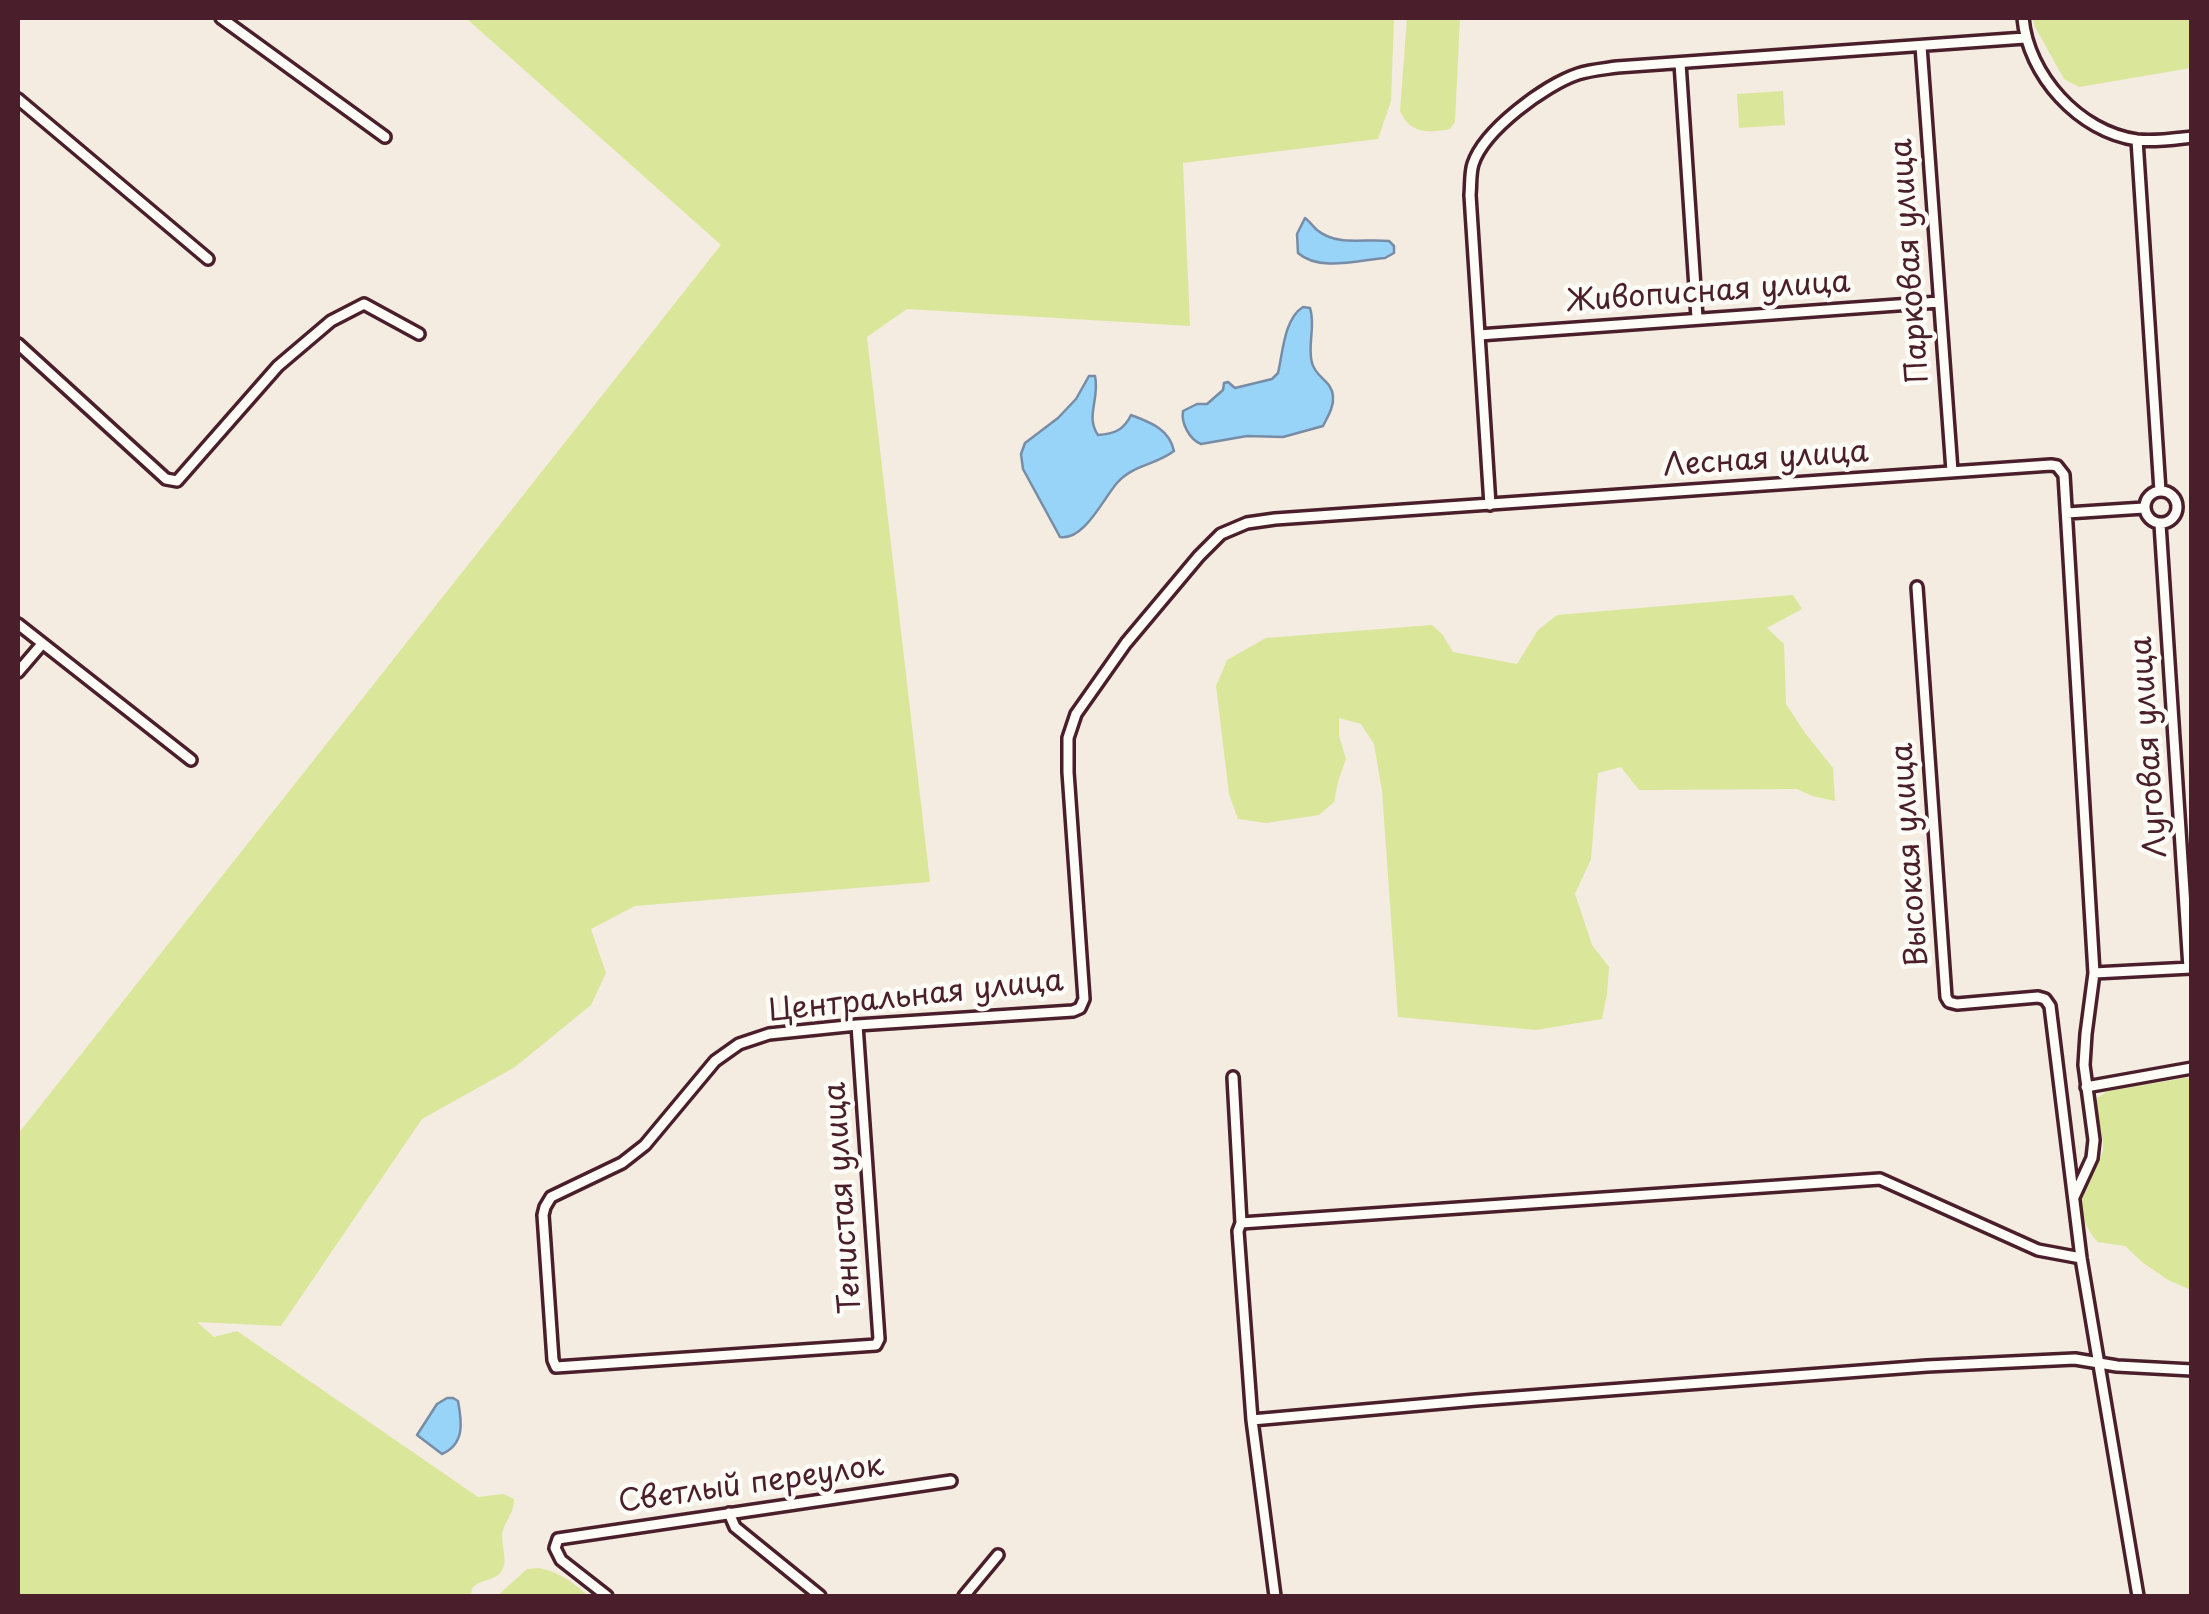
<!DOCTYPE html>
<meta charset="utf-8">
<style>
body{margin:0}
#map{position:relative;width:2209px;height:1614px;overflow:hidden;background:#f4ece0;font-family:"Playpen Sans",sans-serif}
canvas{display:block}
.frame{position:absolute;inset:0;border:20px solid #4a1f2b;pointer-events:none}
</style>
<div id="map">
<canvas width="2209" height="1614"></canvas>
<div class="frame"></div>
</div>
<script>
const ctx = document.querySelector('canvas').getContext('2d');
ctx.lineJoin = 'round';
function fill(path, color) {
  ctx.fillStyle = color;
  ctx.fill(path, 'evenodd');
}
function strokePath(path, color, width, dash) {
  ctx.strokeStyle = color;
  ctx.lineWidth = width;
  ctx.lineCap = dash ? 'butt' : 'round';
  ctx.setLineDash(dash || []);
  ctx.stroke(path);
}
function drawText(font, color, halo, rows, align = 'center') {
  ctx.font = font + ' "Playpen Sans",sans-serif';
  ctx.lineWidth = 9;
  ctx.setLineDash([]);
  ctx.textBaseline = 'middle';
  ctx.strokeStyle = halo;
  ctx.fillStyle = color;
  for (const [text, x, y, turn = 0] of rows) {
    ctx.save();
    ctx.translate(x, y);
    ctx.rotate((+turn || 0) * Math.PI / 180);
    ctx.textAlign = isNaN(turn) ? turn : align;
    if (halo) ctx.strokeText(text, 0, 0);
    ctx.fillText(text, 0, 0);
    ctx.restore();
  }
}
const green = new Path2D(`
 M466 18H1394L1391 101 1378 139 1183 163 1190 326 907 309 867 337 930 882 635 906 591 929 606 973 591 1005 515 1067 422 1119 281 1326 197 1322 214 1337 237 1331 478 1497 503 1494 514 1499C514 1513 507 1518 503 1530 499 1544 510 1560 501 1572 494 1581 481 1579 472 1588L471 1596H18V1134L721 245Z
 M1407 18H1460L1455 122 1450 129C1428 133 1410 134 1400 111Z
 M2033 18H2191V68L2079 87 2064 79 2034 25Z
 M1783 91 1785 125 1739 128 1737 94Z
 M1793 595 1802 609 1767 628 1784 644 1786 704 1805 733 1833 768 1835 801 1812 796 1797 789 1639 790 1621 767 1598 773 1591 859 1575 894 1592 945 1609 967 1607 994 1602 1019 1536 1030 1398 1017 1382 791 1374 744 1361 724 1339 718V736L1346 759 1338 782 1334 802 1319 815 1266 823 1238 819 1229 794 1216 686 1227 660 1266 638 1432 625 1442 634 1453 652 1517 664 1538 630 1557 615Z
 M2191 1077V1290L2168 1280 2142 1262 2125 1246 2098 1242C2082 1225 2074 1198 2087 1176 2090 1170 2098 1164 2101 1157 2107 1143 2099 1123 2093 1110L2097 1098 2108 1091Z
 M539 1568C559 1572 573 1582 588 1596H497L527 1569Z`);
const water = new Path2D(`
 M1305 218C1309 221 1313 226 1317 230 1338 247 1365 238 1389 241L1394 246V253L1385 258C1359 260 1319 272 1298 253L1297 234Z
 M1303 307 1310 308C1316 326 1307 345 1312 363 1316 378 1332 381 1333 396 1334 407 1328 416 1323 426L1283 437 1247 436 1201 444C1189 439 1181 423 1183 411L1197 404H1207L1223 390 1224 383 1228 382 1235 388 1272 379 1278 373C1283 352 1284 319 1303 307Z
 M1089 376H1095C1100 399 1085 416 1098 435 1114 434 1124 430 1131 415 1149 422 1169 428 1174 451 1156 465 1132 465 1117 483 1103 499 1084 541 1060 537L1023 469 1021 454 1025 443 1058 418 1076 399Z
 M447 1398H453L458 1401C462 1422 465 1444 442 1454L417 1435 437 1404Z`);
const street = new Path2D(`
 M221 18 385 137
 M2023 18C2028 75 2079 132 2137 140 2155 142 2174 139 2192 137
 M1921 46 1952 471
 M1680 63 1697 318
 M18 99 208 259
 M2137 140 2160 491
 M1479 335 1939 302
 M18 344 166 479 177 481 278 366 331 321 364 304 419 334
 M2145 507a16 16 0 1 1 32 0a16 16 0 1 1-32 0Z
 M1490 505 1470 195C1471 185 1470 173 1473 164 1484 130 1545 85 1578 74 1590 70 1604 69 1617 67L2025 38
 M2067 513 2144 508
 M2160 524 2189 968
 M1917 587 1946 997 1949 1002 1957 1004 2038 997 2045 999 2050 1006 2081 1258 2138 1596
 M18 624 191 760
 M18 672 42 644
 M2094 973 2191 968
 M857 1025 879 1339 876 1345 556 1367 553 1360 543 1215 545 1207 551 1197 622 1163 645 1145 715 1061 739 1044 769 1034 857 1025 1073 1011 1080 1008 1084 999 1068 772V738L1076 714 1126 643 1199 556 1221 534 1247 523 1275 519 2051 465 2057 466 2064 475 2094 973 2086 1034 2084 1065 2094 1140 2092 1158 2074 1197
 M1233 1077 1241 1223 1238 1231 1252 1420 1275 1596
 M2086 1087 2192 1068
 M1241 1223 1880 1179 2038 1250 2081 1258
 M1252 1420 1476 1400 1927 1366 2075 1359 2117 1366 2192 1370
 M729 1513 735 1527 820 1596
 M607 1596 561 1560 555 1548 558 1539 951 1481
 M964 1596 998 1555`);
const streetNames = [
 ["Парковая улица",1911,261,-94],
 ["Живописная улица",1708,293,-4],
 ["Лесная улица",1766,460,-4],
 ["Луговая улица",2150,747,-94],
 ["Высокая улица",1911,855,-94],
 ["Центральная улица",916,997,-6],
 ["Тенистая улица",844,1198,-94],
 ["Светлый переулок",751,1485,-8]
];
fill(green, '#dae699');
fill(water, '#97d4f8');
strokePath(water, '#788ca6', 2.5);
strokePath(street, '#4a1f2b', 16);
strokePath(street, '#fdfcf7', 9);
drawText('30px', '#4a1f2b', '#fdfcf7', streetNames);
</script>
